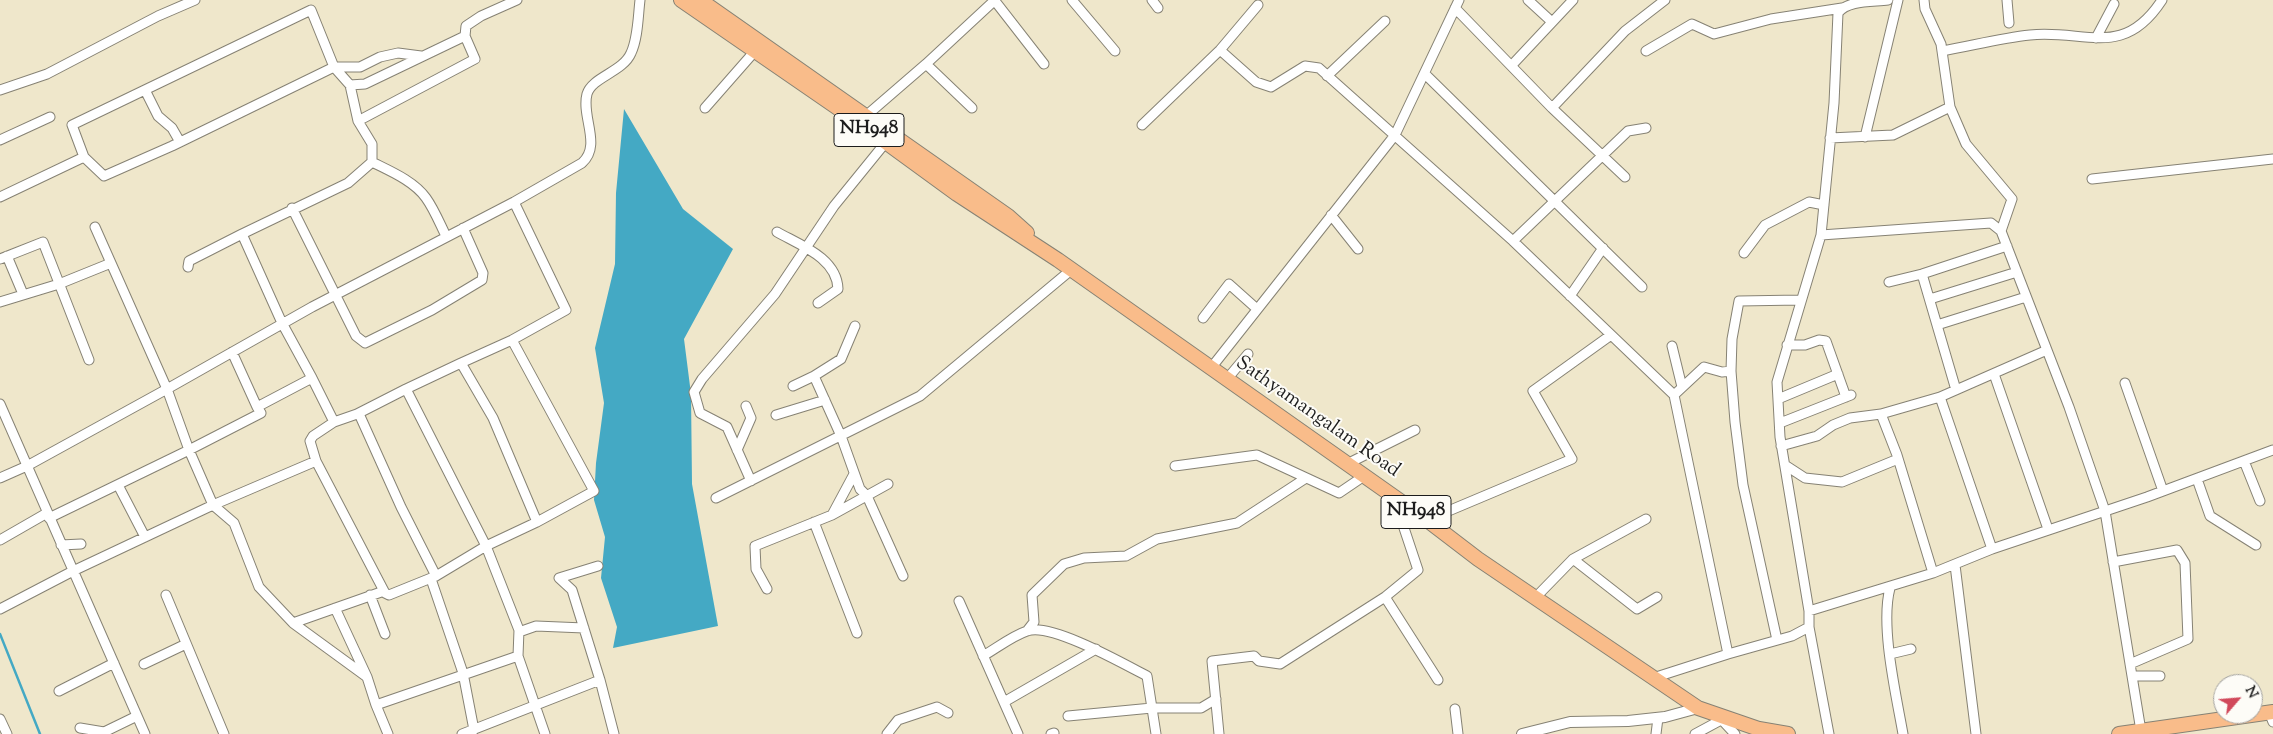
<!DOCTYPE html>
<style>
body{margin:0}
#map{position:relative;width:2273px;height:734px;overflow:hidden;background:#efe7cb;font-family:"Sorts Mill Goudy",serif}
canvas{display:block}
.north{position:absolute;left:2213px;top:674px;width:50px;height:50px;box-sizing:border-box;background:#fdfcf7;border:1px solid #a3a29f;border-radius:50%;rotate:63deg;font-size:14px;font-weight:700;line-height:20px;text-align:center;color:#1c1c1c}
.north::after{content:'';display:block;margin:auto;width:18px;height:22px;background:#d1495b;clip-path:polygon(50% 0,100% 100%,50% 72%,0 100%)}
</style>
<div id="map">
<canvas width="2273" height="734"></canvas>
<div class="north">N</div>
</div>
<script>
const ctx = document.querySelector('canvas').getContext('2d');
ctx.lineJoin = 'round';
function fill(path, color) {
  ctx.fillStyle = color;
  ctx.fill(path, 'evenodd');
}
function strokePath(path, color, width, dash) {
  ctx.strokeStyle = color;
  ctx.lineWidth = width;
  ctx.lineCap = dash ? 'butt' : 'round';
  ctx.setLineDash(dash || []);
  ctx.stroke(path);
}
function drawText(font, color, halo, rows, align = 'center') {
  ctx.font = font + ' "Sorts Mill Goudy",serif';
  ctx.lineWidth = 4;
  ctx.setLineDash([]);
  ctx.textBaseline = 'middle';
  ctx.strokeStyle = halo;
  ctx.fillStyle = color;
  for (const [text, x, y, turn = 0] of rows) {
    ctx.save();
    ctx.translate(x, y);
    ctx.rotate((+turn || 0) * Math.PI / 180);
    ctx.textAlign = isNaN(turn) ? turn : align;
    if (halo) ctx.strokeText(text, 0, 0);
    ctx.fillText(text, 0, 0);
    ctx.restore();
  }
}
const water = new Path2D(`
 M624 109 683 209 733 249 684 339 691 394 692 484 718 626 613 648 617 627 601 578 605 537 594 500 596 463 604 403 595 348 615 264 616 193Z`);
const stream = new Path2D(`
 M0 634 40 734`);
const minor = new Path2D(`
 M1072 0 1115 51
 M1152 0 1158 8
 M1528 0 1552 22
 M1924 0 1925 9 1941 44 1950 107 1966 144 2012 199 2001 231
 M2007 0 2009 23
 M995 1 1044 64
 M1455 8 1552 108 1625 177
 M2096 38 2114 4
 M1220 50 1256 82 1271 87 1305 66 1319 68 1513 241 1674 395 1728 654 1653 678
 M1646 51 1692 24 1714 34 1771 19 1842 8
 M1942 51C1971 46 2001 38 2030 35 2085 29 2123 60 2162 0
 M926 64 972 108
 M1512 65 1573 0
 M1425 74 1642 287
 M1327 76 1385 21
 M350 85 365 84 465 36
 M0 90 47 74 158 16 195 0
 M145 90 158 116 172 128 180 142
 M705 108 755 51
 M1552 108 1625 31 1665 0
 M867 115 926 64 995 0
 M358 121 475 59 465 36 466 26 481 16 517 0
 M1142 125 1220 50 1258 5
 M1865 137 1898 0
 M1830 138 1893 135 1950 107
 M0 140 50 117
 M372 162C390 171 414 181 426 198 434 209 440 224 446 236
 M2092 179 2273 159
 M0 197 84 157
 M514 202 566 310 512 340 461 363 493 418 537 522
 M292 208 356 336 365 343 432 310 482 280 483 273 463 228
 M1331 215 1358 249
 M95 227 111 263
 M777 232C800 245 837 258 838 289L818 303
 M242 234 348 183 372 162V144L358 121 350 85 334 67 311 10 72 125 84 157 104 176 172 146 334 67H360L380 57 398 53 421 56
 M1821 235 1991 223 2001 231 2069 407 2105 511 2141 731
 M1513 241 1628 131 1646 128
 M1744 253 1765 225 1809 202 1824 205
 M7 256 23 294
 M0 259 43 242 89 360
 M1922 274 1956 390
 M1889 282 1922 274 2007 246
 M1570 296 1603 248
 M1930 299 2017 272
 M0 302 59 284 111 263 167 389 189 450 49 518
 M1203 318 1229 284 1257 309
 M1937 325 2026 297
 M1787 345H1805L1819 340 1826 341 1846 397
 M1672 346 1682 387
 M232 352 257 407
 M1211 368 1395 135 1459 0
 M1994 374 2048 529
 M814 376 841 436 860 489 867 496 903 576
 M312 378 334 422 357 414 360 416 401 507 436 576 486 546 406 389 357 414
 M1227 379 1248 354
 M2125 383 2163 491
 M793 386 814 376 841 359 855 326
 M406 389 461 363
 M1674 395 1704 367 1722 372 1731 371
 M1940 397 1992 549
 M1778 399 1838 374
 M0 404 145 734
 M776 415 825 400
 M334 422 313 436 310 441 316 461 385 593 389 595 436 576
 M1780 423 1851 395
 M1781 446 1817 436 1833 425 1850 418 1881 414
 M737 450 751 418 746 406
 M316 461 213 505 234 523 259 587 293 623 367 677
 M2244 461 2260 501
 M1347 464 1415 430
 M1785 465 1805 478 1842 482 1898 459
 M1175 466 1257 455 1339 493 1364 476
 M0 478 27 466 167 389 312 307 514 202 582 163C602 145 581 117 587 94 592 77 623 72 631 53 638 38 638 17 640 0
 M2197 479 2210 516 2256 545
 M751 481 727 427 700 413 694 392 702 379 775 294 834 206 886 142
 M118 485 145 537
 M716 498 920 396 1071 270
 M832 515 854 474
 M1427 520 1572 459 1533 391 1611 335
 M814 522 857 633
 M0 540 47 513
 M61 545 81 544
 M1573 559 1637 609 1657 597
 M2113 562 2177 550 2185 563 2188 639 2130 664
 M1955 565 1976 734
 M598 566 559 578 572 590 600 680 614 734
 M1933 573 1897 455 1881 414 1940 397 2047 350
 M431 579 463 673 474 730
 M1890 588C1880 626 1896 694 1903 734
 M767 589 756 569 755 546 832 515 888 484
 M166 595 224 734
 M370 595 385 634
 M1385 597 1438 680
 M1535 598 1573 559 1646 519
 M959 601 1018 734
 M335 608 367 677 376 705
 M0 609 73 571 213 505 189 450 261 413 257 407 312 378 282 323 242 234 189 261 188 267
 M1809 611 1933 573 1992 549 2147 497 2273 450
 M293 623 384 591
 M1809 627 1829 734
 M1027 631 1034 622 1032 595 1064 564 1084 558 1126 556 1157 539 1237 523 1306 478
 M519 632 536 626 584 628
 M1777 640 1743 485 1735 422 1731 371 1732 339 1739 301 1800 300
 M1728 654 1792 636 1809 627V611L1780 437 1777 382 1821 235 1834 103 1838 13C1847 0 1873 2 1888 0
 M1890 654 1911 649
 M518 656 545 734
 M983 656C997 648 1012 636 1027 631 1050 622 1124 664 1147 676L1156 734
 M144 664 186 644
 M2132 676H2160
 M59 691 114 663
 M1004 702 1096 649
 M1455 709 1458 734
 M2269 712 2273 722
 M1068 716 1152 708H1201L1216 699
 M1720 718 1735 734
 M0 719 7 734
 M80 728 104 732
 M100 734 137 716
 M388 734 376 705 518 656 519 630 486 546 537 522 594 491 512 340
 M462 734 600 680
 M887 734 898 720 937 707 948 713
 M1051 734 1054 733
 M1219 734 1212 661 1254 656 1259 661 1280 664 1385 597 1418 570 1394 498
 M1656 734 1658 718
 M1695 734 1721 720`);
const tertiary = new Path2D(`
 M1522 734 1570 722 1628 721 1665 717 1698 708`);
const trunk = new Path2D(`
 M681 0 861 124 957 194 1058 260 1427 520 1478 559 1698 708 1759 729 1788 734
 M700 0 1008 216 1027 233
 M2119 734 2273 712`);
const shields = [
 [869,130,70],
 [1416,512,70]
];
const shieldNames = [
 ["NH948",869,130],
 ["NH948",1416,512]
];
const streetNames = [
 ["Sathyamangalam Road",1317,418,35]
];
fill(water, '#44a9c4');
strokePath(stream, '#44a9c4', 2.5);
strokePath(minor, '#868274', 11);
strokePath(tertiary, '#868274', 12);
strokePath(trunk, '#868274', 16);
strokePath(minor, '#fff', 9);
strokePath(tertiary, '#fff', 10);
strokePath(trunk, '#f9bc8a', 14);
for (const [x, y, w] of shields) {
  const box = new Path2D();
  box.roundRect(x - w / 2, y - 16.5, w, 33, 4);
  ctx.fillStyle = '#fdfcf7';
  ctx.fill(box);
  strokePath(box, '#1c1c1c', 1);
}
drawText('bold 19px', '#1c1c1c', null, shieldNames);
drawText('20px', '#1c1c1c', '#fdfcf7', streetNames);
</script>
